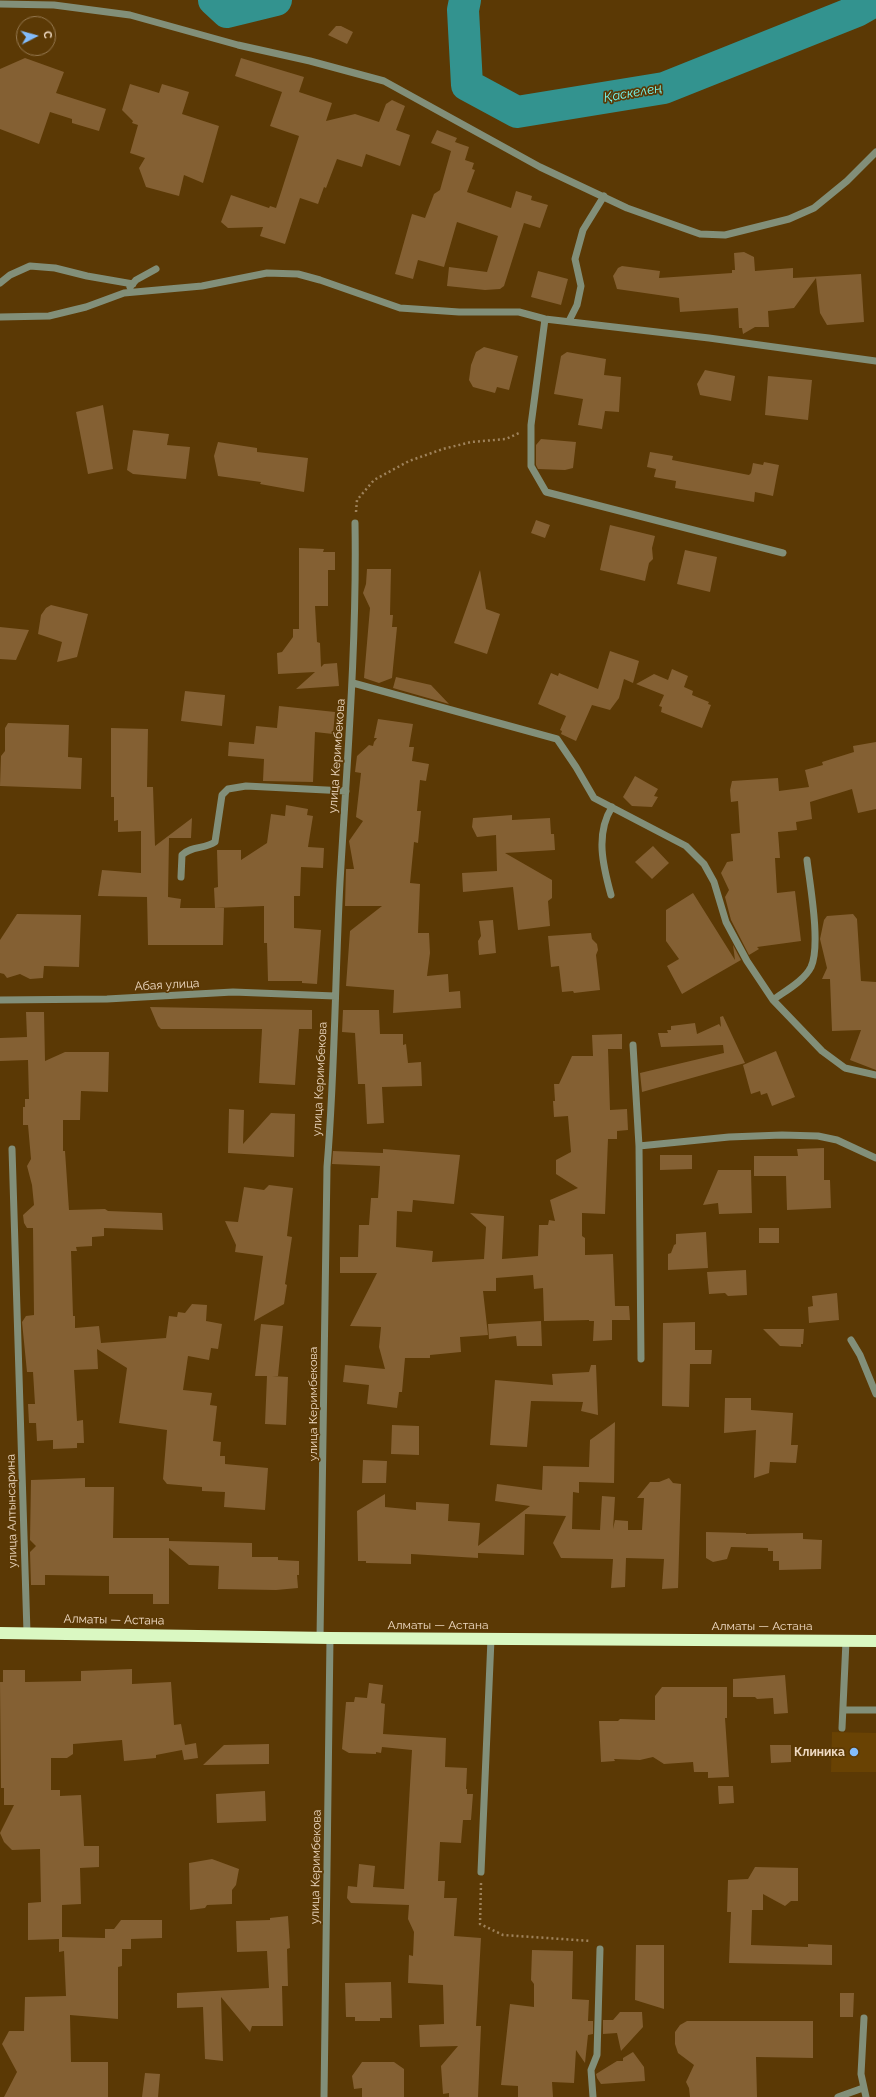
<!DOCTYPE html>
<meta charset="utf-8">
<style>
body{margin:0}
#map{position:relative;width:876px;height:2097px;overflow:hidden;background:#5b3905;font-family:Raleway,sans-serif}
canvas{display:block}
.north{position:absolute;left:16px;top:16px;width:40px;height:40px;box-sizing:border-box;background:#5b3905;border:1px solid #967951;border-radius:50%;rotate:84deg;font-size:11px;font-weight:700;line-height:16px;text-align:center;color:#eed9c2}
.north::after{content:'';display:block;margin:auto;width:14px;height:18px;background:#83bcfb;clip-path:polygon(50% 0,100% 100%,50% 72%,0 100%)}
</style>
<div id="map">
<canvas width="876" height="2097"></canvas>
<div class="north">С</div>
</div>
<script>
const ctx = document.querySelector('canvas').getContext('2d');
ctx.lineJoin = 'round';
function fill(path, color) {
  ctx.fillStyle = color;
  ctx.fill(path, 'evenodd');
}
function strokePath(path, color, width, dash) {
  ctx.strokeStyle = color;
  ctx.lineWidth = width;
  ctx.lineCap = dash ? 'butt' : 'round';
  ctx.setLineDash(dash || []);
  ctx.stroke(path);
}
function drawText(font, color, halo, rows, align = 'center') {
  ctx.font = font + ' Raleway,sans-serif';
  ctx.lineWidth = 3.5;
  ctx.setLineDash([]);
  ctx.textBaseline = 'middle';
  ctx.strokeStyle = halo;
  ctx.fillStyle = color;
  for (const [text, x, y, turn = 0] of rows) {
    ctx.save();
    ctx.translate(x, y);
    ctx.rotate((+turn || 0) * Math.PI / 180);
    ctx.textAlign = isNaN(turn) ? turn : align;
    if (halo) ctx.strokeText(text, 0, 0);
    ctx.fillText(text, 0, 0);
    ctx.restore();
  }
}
const built = new Path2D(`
 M832 1732 876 1733V1772H831Z`);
const river = new Path2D(`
 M214 0 227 12 276 0
 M465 0 463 10 467 85 517 112 664 88 857 11 876 0`);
const building = new Path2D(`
 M336 26H341L353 32 347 44 328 35Z
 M25 58 64 72 56 93 106 109 99 131 72 123V119L50 112 39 144 0 129V69Z
 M241 58 304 77 299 92 332 103 326 121 355 114 379 122 386 104 392 100 405 106 396 130 410 135 400 166 366 154 362 167 337 159 326 188 324 187 318 204 300 198 285 244 260 236 263 227 228 228 221 222 231 195 269 208 270 206 276 208 299 136 270 126 282 92 235 76Z
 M130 84 159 93 162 84 189 92 182 114 219 126 203 183 184 175 179 196 146 187 139 168 145 158 130 153 138 125 132 123 133 121 122 110Z
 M437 130 457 138 455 142 469 147 465 160 474 163 472 169 475 170 467 192 511 208 516 191 532 196 531 200 548 205 540 228 524 223 504 286 500 289 485 290 447 286 449 267 487 272 498 236 457 222 444 267 418 260 413 279 395 274 412 214 425 218 434 194 440 190 451 151 431 143Z
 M744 252 754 257 755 271 793 268V278L861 274 864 322 827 325 820 313 816 278 794 308 768 311 769 327H755L743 334 742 328H739L738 308 680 312 679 298 617 289 613 276 618 268 622 266 660 271 659 278 732 273V270H735L734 253Z
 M538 271 568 279 561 305 531 297Z
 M484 347 518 356 509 390 497 387 495 393 473 387 469 380 471 365 476 352Z
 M567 352 606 359 604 375 621 377 619 412 605 411 602 429 578 425 583 399 554 394 561 356Z
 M705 370 735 376 731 401 700 395 697 384Z
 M768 376 812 380 808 420 765 415Z
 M103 405 113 469 88 474 76 412Z
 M133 430 169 434 167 445 190 447 186 479 133 474 127 470Z
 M541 439 576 442 573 468 565 470 538 469 536 465V445Z
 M218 442 257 448V452L308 458 304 492 260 484 261 482 218 476 214 456Z
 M650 452 673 456 672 460 749 475 751 473 753 463 763 465 764 462 779 465 773 496 755 492 754 502 675 488 676 481 654 477 656 469 647 467Z
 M536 520 550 525 545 538 531 533Z
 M610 525 655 536 652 548 653 559 649 563 645 581 600 570Z
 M299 548 324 549 323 552H335V570H328V606H315L317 642 320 643 321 667 324 664 337 663 339 686 296 689 315 672 278 674 277 653 282 652 293 637V629H299Z
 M685 550 717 557 710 592 677 584Z
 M367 569H391L390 615H393L392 627H397L392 678 379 683 364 678 370 608 363 593 366 584Z
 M480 570 486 609 500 614 487 654 454 643Z
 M51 605 88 614 77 657 57 662 62 642 38 634 41 615 46 608Z
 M0 627 29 630 16 660 0 659Z
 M610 651 639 661 633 683 624 679 619 698 610 710 592 705 576 741 561 734 562 731 560 730 566 716 538 704 551 673 558 676 559 673 598 689Z
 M672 669 688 676 684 687 693 691 692 695 709 702 708 704 711 705 702 728 661 712 662 707 659 706 664 695 636 684 654 674 668 680Z
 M396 677 431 685 449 704 393 688Z
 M185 691 225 695 222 726 181 721Z
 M279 706 335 712 333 734 315 732 313 782 263 781 264 759 228 756 229 742 254 744 256 726 277 728Z
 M378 719 413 724 409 747H414L412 761 429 764 426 781 420 780 417 811H421L418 843 414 842 410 883 420 884 418 933H429L430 953 427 976 448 974 449 992 460 991 461 1008 393 1013 394 990 346 986 350 931 382 906H345L346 869H354L349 841 363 821 356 817 361 773 355 772 357 756 369 745 373 746 374 742 377 738H374Z
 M8 723 69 725 68 757 82 758 81 789 0 786 1 756 5 751V728Z
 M111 728 148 729 147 787H153L155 846 192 818 191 838H169L168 897 181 899 180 908H224L223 945H148L147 897 98 896 102 870 141 873V831L118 832V820L114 821V797H111Z
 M876 742V809L858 813 852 789 810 802 812 819 796 822 797 830 778 832 780 858H775L777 893 795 891 801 941 757 947 759 949 749 955 731 920 725 897 729 890 721 873 727 862 733 861 731 834 740 833 738 801 731 802 730 790 732 781 778 778 779 791 809 787 805 770 823 765 822 762 854 752 853 746Z
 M635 776 658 789 654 796 658 797 652 807 632 806 623 797Z
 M286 805 308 809 307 815 313 816 308 847 324 848 323 868 301 867 300 896H294V928L321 930 317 984 302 983V981H268L267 943H264V906L215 908 214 888 218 887 217 850H241V860L267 843 271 814 285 816Z
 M512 815V820L550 818 551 834H554L555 850 505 853 552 880V898L548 901 550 926 518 930 513 887 463 892 462 873 497 871 496 835 477 837 472 827 473 818Z
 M653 846 669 863 652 879 635 862Z
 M693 893 735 960 733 945 741 960 682 994 667 966 679 959 666 941V910Z
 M17 914 81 915 79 967 44 966 43 978 30 979 20 974 7 978 4 974 0 973V940Z
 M853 914 857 919 861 981 876 982V1070L850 1060 861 1030 832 1031 830 979H822L827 968 820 939 824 920 827 916Z
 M493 920 496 953 479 955 478 941 481 936 479 921Z
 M591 933 592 939 597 944 598 950 596 955 600 990 574 993 573 991 562 992 559 966 551 967 548 936Z
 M150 1007 312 1010V1029H299L295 1085 259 1083 262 1029H161L158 1026Z
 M343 1010H379L380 1034H403V1045L406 1044 408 1063 421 1062 422 1086 382 1087 384 1123 367 1124 365 1084H358L355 1033 342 1032Z
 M26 1012H44L45 1061 65 1052H109L108 1092 81 1091 80 1120H63V1151H65L69 1210 105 1209 108 1211 162 1213 163 1230 104 1228V1236L92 1237V1246L76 1247 77 1251H71L73 1316H75V1328L99 1326 101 1343 166 1338 169 1316 177 1317 178 1312 185 1313 192 1304 207 1305 206 1321 222 1324 218 1349 211 1348 209 1360 188 1356 183 1390 212 1393 210 1405 217 1406 213 1441 221 1442 220 1456H225V1464L268 1468 265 1510 224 1507 225 1492 202 1491V1487L167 1484 163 1479 167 1430 119 1423 127 1368 97 1349 98 1369 74 1370 77 1421 83 1420 84 1443H77V1448L53 1449V1440L37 1441 36 1423H29L28 1404H35L33 1372H27L22 1322 26 1316 34 1315 33 1228H27L24 1223 23 1215 34 1205 32 1185 27 1166 31 1159 28 1125H23V1107H25V1099H29L28 1060 0 1061V1038L27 1037Z
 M723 1016 745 1063 642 1092 640 1073 724 1053 723 1045 661 1047 658 1033H668L667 1030H671V1026L695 1023 697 1034 719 1024 721 1027 720 1017Z
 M622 1034V1049H608L610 1110 627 1109 628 1130 617 1131V1139H608L605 1214 582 1213V1236L585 1238V1255L613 1254 615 1306H629L630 1320H612V1340L593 1341 594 1321H589V1320L544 1321 543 1288 534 1289 533 1275 496 1278V1291H483L488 1335 460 1337 461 1352 430 1355V1358H405L402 1392H399L397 1408 367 1404 369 1385 343 1382 345 1365 385 1369 379 1347 381 1327 350 1326 377 1273H340V1257H358L359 1225H369L371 1198H378L380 1166 332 1164 333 1151 383 1153V1149L460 1155 454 1204 413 1200 412 1212 397 1211 396 1247 433 1251 432 1262 484 1259 486 1227 470 1213 504 1216 502 1259 538 1256 539 1225H548L549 1220 555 1221 550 1200 578 1188 556 1174V1160L571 1152 568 1116 554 1117 553 1101H555L554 1084H559L572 1056H593L592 1035Z
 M776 1051 795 1097 772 1106 767 1093 761 1095 760 1091 751 1094 743 1065Z
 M229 1109 244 1110 243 1144 271 1113 295 1114 294 1157 228 1153Z
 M824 1148V1180H830L831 1208 787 1210 786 1176H754V1156H798L797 1149Z
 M660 1155H692V1169L660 1170Z
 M718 1170H751L752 1213 719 1214 718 1203 703 1205Z
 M269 1185 293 1188 287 1236 292 1237 285 1284 287 1285 284 1304 254 1321 263 1256 235 1252 236 1245 225 1221 238 1222 244 1187 264 1190Z
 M759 1228H779V1243H759Z
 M706 1232 708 1268 668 1270V1254L671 1253 674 1245 676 1244V1234Z
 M746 1270 747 1295 728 1296 725 1293 709 1294 707 1272Z
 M837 1293 839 1320 809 1323 808 1307 813 1306 812 1296Z
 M541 1321 542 1346H517L516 1336 489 1339 488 1324Z
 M695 1322V1350H712L711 1364H690L689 1407 662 1406 663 1323Z
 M261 1324 283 1326 278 1376H272L288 1377 286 1425 265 1424 267 1376H255Z
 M763 1329H804L803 1344H801V1347L780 1346Z
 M591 1365H596L598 1415 581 1411 583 1402 531 1401 527 1447 490 1445 495 1380 553 1385 552 1374 589 1372Z
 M725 1398H751V1410L793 1413 791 1445H798L796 1463 770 1462 769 1473 754 1478 756 1430 724 1433Z
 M615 1422 614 1483 579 1482V1493L573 1492 572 1529 600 1530 602 1496 615 1497 613 1529 615 1520 628 1521V1530H642L644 1498H637L650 1482H659L669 1478 673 1483 681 1484 678 1588 662 1589 664 1559 626 1558 625 1587 611 1588 613 1559 561 1558 553 1543 566 1516 525 1514 524 1555 478 1553V1558L411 1554V1564L366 1563V1561H358L357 1511 385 1494V1507L416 1510V1502L449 1504 448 1521 480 1523 478 1546 530 1506 495 1501 497 1484 542 1490 543 1466 589 1467 590 1440Z
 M392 1425 419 1426V1455L391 1454Z
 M363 1460 387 1461 386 1483H362Z
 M85 1478V1487H114L113 1538H169V1541L252 1543V1557H278V1560L299 1561V1575H297L298 1588 276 1590 218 1589 219 1566 189 1565 169 1548V1604H153V1594H109V1576L45 1575V1585H31L30 1552 36 1546 30 1540 31 1480Z
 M706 1532 746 1533V1534L803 1533V1539L822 1540 821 1569 779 1570V1561H773V1551H768V1548L731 1547 727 1559 713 1562 706 1558Z
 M132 1669V1684L171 1682 174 1725 181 1724 185 1745 196 1743 198 1758 184 1760 182 1750 156 1755V1758L124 1761 122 1740 73 1744V1754L67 1758H51V1790H60V1796L81 1795 84 1846H99V1867L80 1868 81 1904 62 1905V1937L105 1938V1929H114L121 1920H162V1938L131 1939V1949H122V1966L118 1967V2019L70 2015 71 2062H108V2097H4L17 2072 2 2044 9 2031H24L25 1997 66 1996 64 1951 59 1952V1939L28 1940V1903L41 1902 40 1849 12 1850 4 1842 0 1833 14 1805H4V1788H1L0 1682H3V1670H25V1682L81 1681V1671Z
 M785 1675 788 1713 774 1714 773 1698 757 1699 755 1697H733V1679Z
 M369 1683 383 1685 381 1703 385 1704 383 1734 446 1738 445 1767 467 1768 466 1789H467V1794H473L471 1820H463L461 1843 440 1842 438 1881H445L444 1898H457L454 1936 481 1938 476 2026H481L478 2097H449V2093L443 2094 441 2066 458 2046 420 2047 419 2025 444 2024 443 1985 408 1983 409 1955 413 1956 414 1932 408 1919 409 1905 351 1903 347 1898 348 1886 357 1887 359 1864 375 1866 373 1887 404 1889 412 1750 382 1747 381 1753 376 1752V1754L349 1753 342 1749 346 1702H354L355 1697 367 1698Z
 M662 1687H727V1718H725L729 1777 708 1778V1772H694L693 1762 664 1764 653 1757 640 1760 614 1759 615 1761 601 1762 599 1721H618L620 1719 655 1720V1696Z
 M269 1744V1764L203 1765 224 1745Z
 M770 1745H791V1762L771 1763Z
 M718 1786H733L734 1803 719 1804Z
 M265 1791 266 1821 217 1823 216 1794Z
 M212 1859 239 1869 236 1885 232 1890V1904L207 1905 205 1908 190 1910 189 1863Z
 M755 1867 798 1868V1901H791L785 1906 763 1894V1910H752L751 1945 808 1947V1944L832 1945V1965L729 1963 731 1912H727L728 1880 748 1879Z
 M288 1916 290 1948 287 1949 288 1986H282L283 2026H252L250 2032 221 1997 223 2061 205 2059 203 2007 177 2008V1993L269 1988 267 1951 237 1952 236 1921 270 1920V1918Z
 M636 1945H664V2009L635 2000Z
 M532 1950 573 1951 572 1999 589 2000 588 2021H593V2034L588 2035 585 2063 576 2050 574 2083 552 2082 553 2097H518V2086L501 2085 510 2004 534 2007V1984L531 1980Z
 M391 1982 392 2018H380V2021H355V2017H346L345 1983Z
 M840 1993H854L853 2017H840Z
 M620 2012H642L643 2027 621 2051 617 2033 603 2034V2020H613Z
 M687 2021H813V2058L756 2057 757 2097H690L689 2088 686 2082 694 2065 678 2053 675 2044V2032L680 2025Z
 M633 2052 644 2067 645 2081 601 2084 597 2078 596 2074 617 2061H623V2058Z
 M362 2062H394L404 2069V2097H362V2088L354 2089 352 2076Z
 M145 2073 160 2074 158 2097H142Z`);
const path = new Path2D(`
 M356 512 357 500 374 480 409 461 443 449 471 442 506 439 519 433
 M481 1883 480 1924 503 1935 591 1941`);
const minor = new Path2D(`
 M0 4 54 5 130 15 238 45 310 61 384 81 540 167 627 208 700 234 725 235 789 219 814 208 847 181 876 152
 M0 283 10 275 30 266 55 268 87 276 133 284
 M130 287 136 280 156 269
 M0 317 49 316 86 307 124 293 202 286 267 273 298 274 320 280 400 308 459 312H519L545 319 709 338 876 361
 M545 319 531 425V466L546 492 783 553
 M569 321 577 305 581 286 575 259 583 230 604 196
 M353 683 557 739 576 767 594 798 686 846 704 864 714 882 726 922 747 961 773 1000 822 1051 845 1068 876 1075
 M181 877 182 855C191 846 205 849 215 842L222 795 228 789 246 786 346 791
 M611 895C603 866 595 834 612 807
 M0 1000 107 999 233 992 335 996
 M773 1000C785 991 804 981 811 967 821 945 810 885 807 860
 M633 1045 639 1146 641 1359
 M639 1146 729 1137 782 1135 818 1136 837 1140 876 1158
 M12 1149 27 1633
 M851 1340 860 1355 876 1394
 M320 1638 327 1167C335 1072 335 977 340 882 347 762 357 643 355 523
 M843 1710H876
 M842 1728 846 1641
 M481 1872 491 1639
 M864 2018 861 2074 866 2097
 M324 2097 330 1638
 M593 2097 591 2070 597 2055 600 1949
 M838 2097 863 2088`);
const highway = new Path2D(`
 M0 1633 330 1638 876 1641`);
const markers = [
 [854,1752,5,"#83bcfb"]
];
const streetNames = [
 ["улица Керимбекова",337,756,-86],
 ["Абая улица",167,985,-3],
 ["улица Керимбекова",320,1079,-87],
 ["улица Керимбекова",313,1404,-90],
 ["улица Алтынсарина",12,1511,-91],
 ["Алматы — Астана",114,1620,1],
 ["Алматы — Астана",438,1625],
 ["Алматы — Астана",762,1626],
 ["улица Керимбекова",316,1867,-89]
];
const poiNames = [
 ["Клиника",845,1752]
];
const waterNames = [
 ["Қаскелең",633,93,-10]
];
fill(built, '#694203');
strokePath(river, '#33938f', 32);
fill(building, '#846033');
strokePath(path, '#9e825b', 2.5, [2, 3]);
strokePath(minor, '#828f79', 7);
strokePath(highway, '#daf8c2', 12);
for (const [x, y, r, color] of markers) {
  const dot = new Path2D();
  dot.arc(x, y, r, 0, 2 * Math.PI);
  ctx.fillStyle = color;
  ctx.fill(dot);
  strokePath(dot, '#5b3905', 1.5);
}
drawText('12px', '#eed9c2', '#5b3905', streetNames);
drawText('bold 12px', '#eed9c2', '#5b3905', poiNames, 'right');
drawText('italic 13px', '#74faf4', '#5b3905', waterNames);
</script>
